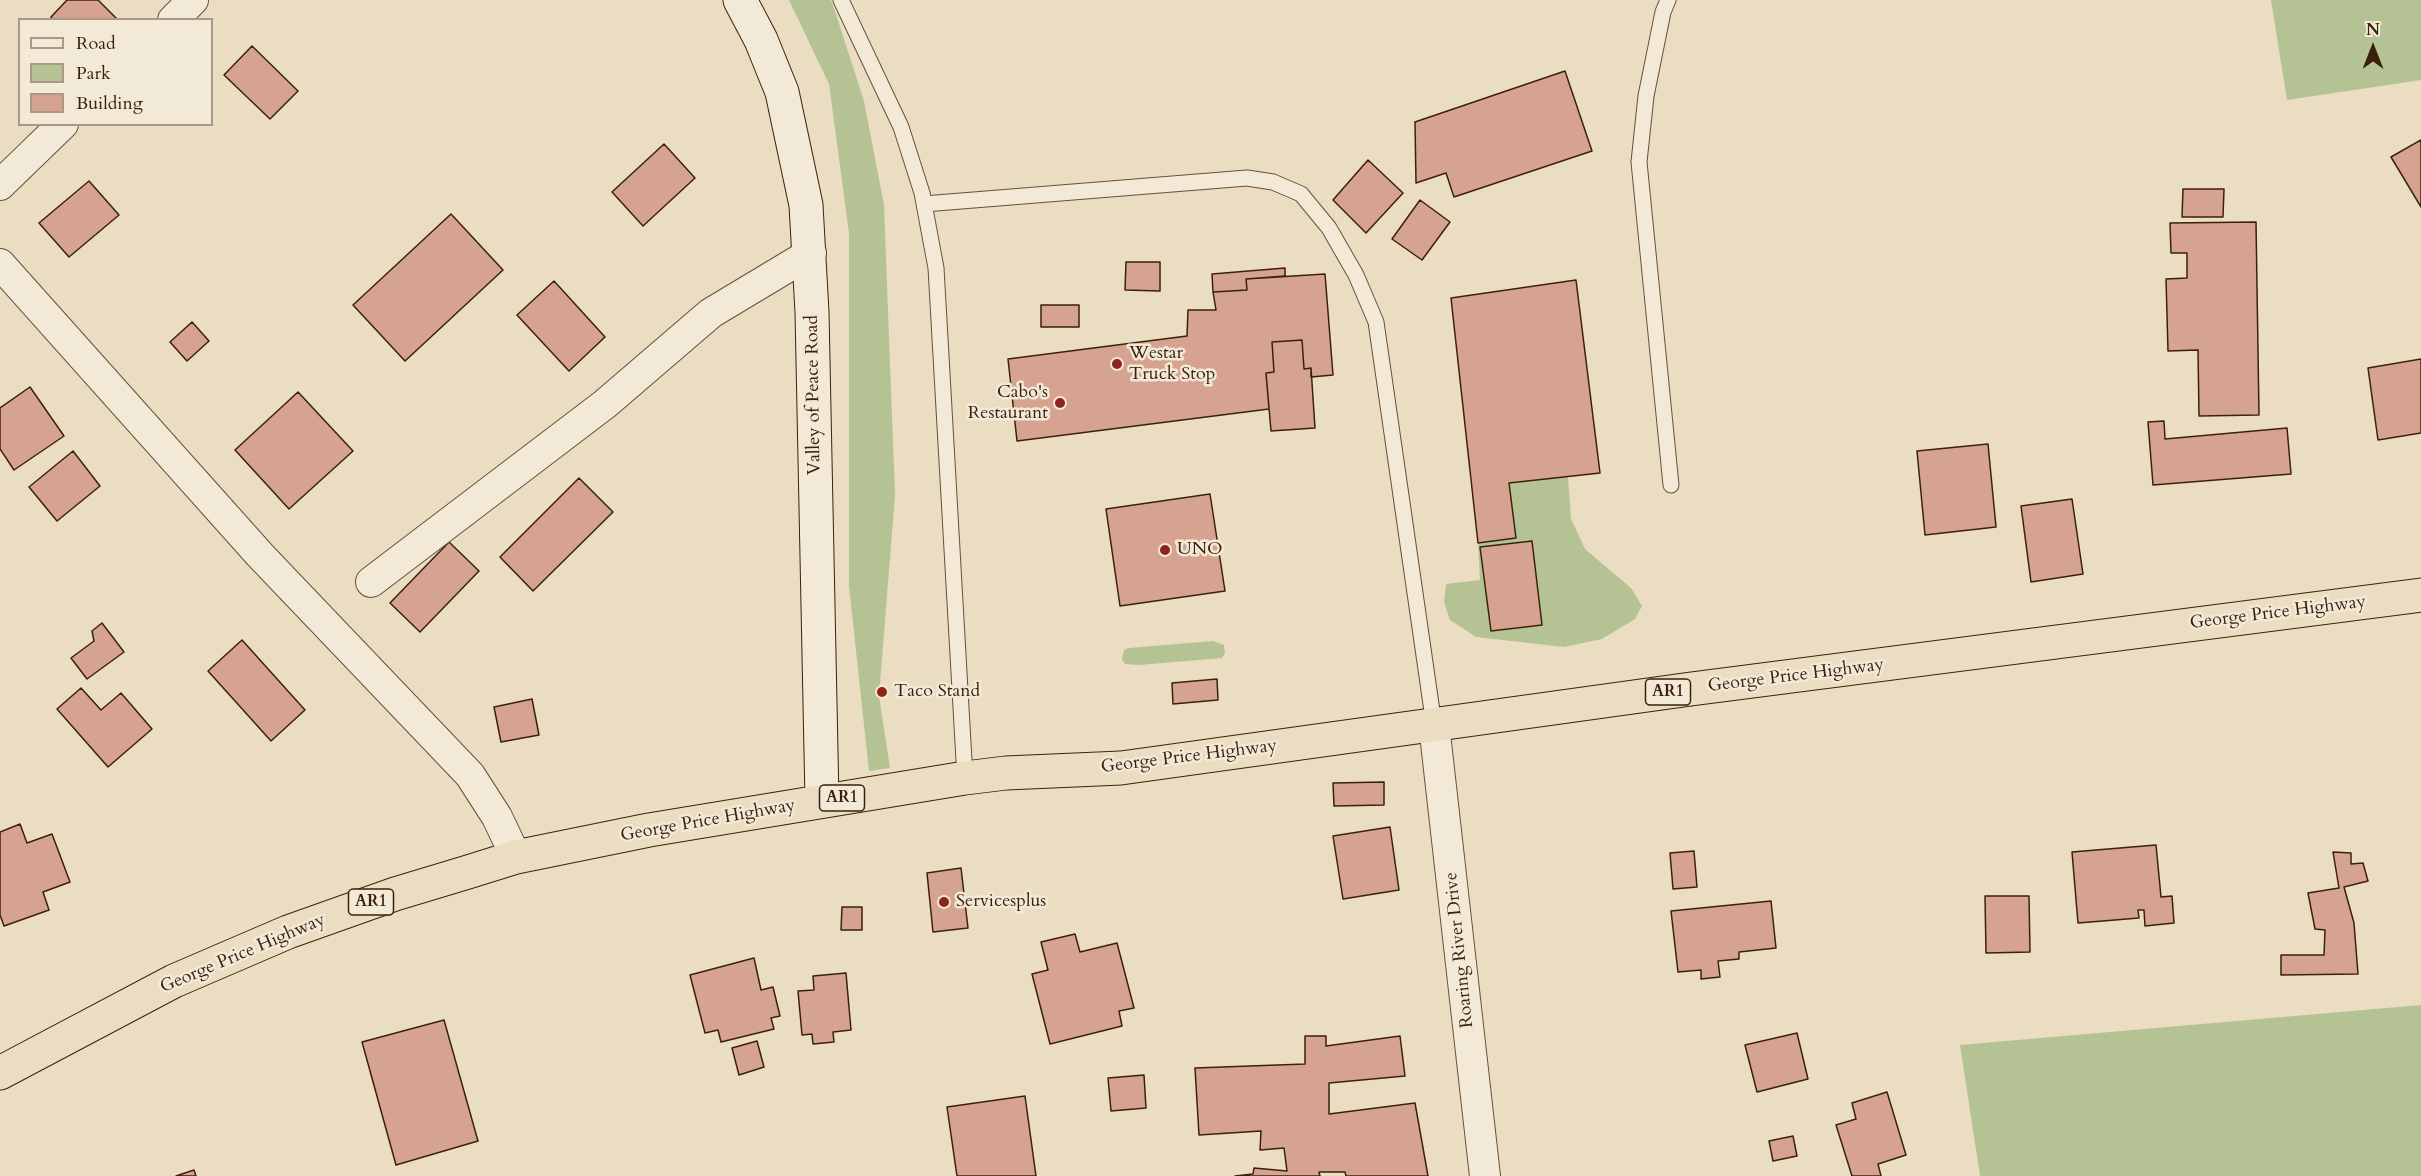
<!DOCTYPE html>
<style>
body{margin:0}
#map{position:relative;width:2421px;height:1176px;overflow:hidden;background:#ebddc1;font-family:Cardo,serif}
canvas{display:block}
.legend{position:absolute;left:18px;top:18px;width:195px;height:108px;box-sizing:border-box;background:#f2e9d7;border:2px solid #a99986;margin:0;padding:8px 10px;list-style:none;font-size:18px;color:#3b210d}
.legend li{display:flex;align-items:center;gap:12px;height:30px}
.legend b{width:30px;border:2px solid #a99986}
.north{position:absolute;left:2343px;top:18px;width:60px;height:60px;-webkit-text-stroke:4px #f2e9d7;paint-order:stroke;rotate:0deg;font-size:16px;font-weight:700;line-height:24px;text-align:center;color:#3b210d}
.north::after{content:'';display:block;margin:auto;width:21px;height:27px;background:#3b210d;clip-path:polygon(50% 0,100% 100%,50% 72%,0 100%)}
</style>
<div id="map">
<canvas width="2421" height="1176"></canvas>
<ul class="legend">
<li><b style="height:8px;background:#f2e9d7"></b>Road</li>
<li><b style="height:16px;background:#b5c294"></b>Park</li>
<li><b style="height:16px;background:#d7a391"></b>Building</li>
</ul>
<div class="north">N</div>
</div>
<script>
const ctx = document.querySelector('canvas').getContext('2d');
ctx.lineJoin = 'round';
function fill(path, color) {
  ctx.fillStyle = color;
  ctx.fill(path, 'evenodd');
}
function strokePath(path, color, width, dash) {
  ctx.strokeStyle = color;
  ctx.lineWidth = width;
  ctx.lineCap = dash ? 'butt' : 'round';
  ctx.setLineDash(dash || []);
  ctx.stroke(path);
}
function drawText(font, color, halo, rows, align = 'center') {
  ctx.font = font + ' Cardo,serif';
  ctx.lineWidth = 5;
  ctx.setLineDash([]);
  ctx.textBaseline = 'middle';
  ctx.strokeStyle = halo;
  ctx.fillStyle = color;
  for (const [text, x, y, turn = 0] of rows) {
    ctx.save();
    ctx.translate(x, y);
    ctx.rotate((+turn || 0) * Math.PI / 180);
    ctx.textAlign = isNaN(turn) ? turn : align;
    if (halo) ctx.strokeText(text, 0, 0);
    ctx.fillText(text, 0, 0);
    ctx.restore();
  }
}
const green = new Path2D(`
 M789 0H831L833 5 864 101 884 205 895 495 879 696 890 768 869 771 849 586V233L829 84Z
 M2271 0H2421V80L2287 100Z
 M1568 476 1571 519 1585 549 1631 588 1642 606 1635 619 1602 639 1564 647 1476 637 1450 620 1444 602 1446 584 1480 580 1478 543 1516 538 1509 483Z
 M1213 641 1224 645 1225 653 1222 658 1139 665 1125 664 1122 660 1124 650 1129 648Z
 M2421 1005V1176H1980L1960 1045Z`);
const building = new Path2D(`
 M67 0H98L118 20H53L51 17Z
 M252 46 298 91 270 119 224 75Z
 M1565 71 1592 151 1454 197 1446 173 1416 183 1415 122Z
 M2421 140V207L2391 157Z
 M664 144 695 178 643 226 612 192Z
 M1368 160 1403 193 1366 233 1333 200Z
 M89 181 119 215 69 257 39 223Z
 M2183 189H2224L2223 217H2182Z
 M1420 200 1450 222 1422 260 1392 239Z
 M451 214 503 270 405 361 353 305Z
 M2256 222 2259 415 2199 416 2198 350 2168 351 2166 279 2187 278V253H2171L2170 223Z
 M1126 262H1160V291L1125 290Z
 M1285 268V276L1246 279 1247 290 1213 292 1212 274Z
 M1325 274 1333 375 1311 377V368L1304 369 1302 340 1272 342 1274 372 1266 373 1269 409 1017 441 1008 359 1187 336 1188 310H1216L1213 292 1247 290 1246 279Z
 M1576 280 1600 473 1509 483 1516 538 1478 543 1451 298Z
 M554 281 605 337 569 371 517 315Z
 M1041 305H1079V327H1041Z
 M192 322 209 341 187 361 170 342Z
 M1302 340 1304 369 1311 368 1315 428 1271 431 1266 373 1274 372 1272 342Z
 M2421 359V433L2378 440 2368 368Z
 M30 387 64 436 14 470 0 449V408Z
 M298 392 353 451 289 509 235 450Z
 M2164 421 2165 439 2287 428 2291 474 2153 485 2148 422Z
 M1988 444 1996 527 1925 535 1917 451Z
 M73 451 100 486 57 521 29 487Z
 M579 478 613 512 533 591 500 557Z
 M1210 494 1225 591 1120 606 1106 509Z
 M2072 499 2083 574 2031 582 2021 506Z
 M1532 541 1542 625 1491 631 1480 547Z
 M449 542 479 571 420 632 390 603Z
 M102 623 124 652 87 679 71 658 94 641 92 631Z
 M242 640 305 710 271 741 208 671Z
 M1217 679 1218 700 1173 704 1172 683Z
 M81 688 101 710 121 693 152 729 108 767 57 709Z
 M532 699 539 735 501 742 494 707Z
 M1384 782V805L1334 806 1333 783Z
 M20 824 27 843 52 834 70 882 43 892 49 910 4 926 0 915V832Z
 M1390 827 1399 890 1343 899 1333 836Z
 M2156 845 2161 897 2172 896 2174 923 2145 926 2144 910H2138L2139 918 2078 923 2072 852Z
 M1694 851 1697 887 1673 889 1670 853Z
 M2333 852 2351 853V864L2363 863 2368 881 2344 887 2354 923 2358 974 2281 975V955H2324L2325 930 2315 929 2308 893 2339 888Z
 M961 868 968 928 933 932 927 873Z
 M1985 896H2029L2030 952 1986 953Z
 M1771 901 1776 948 1739 952V959L1718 961 1720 977 1701 979V970L1678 972 1671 911Z
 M842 907H862V930H841Z
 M1075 934 1080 952 1117 943 1134 1008 1119 1011 1122 1026 1050 1044 1032 974 1048 970 1041 942Z
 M754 958 761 990 773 987 780 1016 771 1018 774 1029 721 1042 718 1030 705 1033 690 975Z
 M846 973 851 1030 833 1032 834 1042 813 1044 812 1034 802 1035 798 991 814 990 813 976Z
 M444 1020 478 1141 396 1165 362 1042Z
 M1797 1033 1808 1079 1757 1092 1745 1045Z
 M1305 1036H1326V1046L1400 1036 1405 1076 1329 1083V1114L1415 1103 1428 1176H1346L1345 1172H1319L1320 1176H1235L1253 1174 1254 1168 1287 1171 1284 1148 1260 1150 1261 1131 1199 1135 1195 1068 1305 1064Z
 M757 1041 764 1067 739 1075 732 1048Z
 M1144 1075 1146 1108 1111 1111 1108 1078Z
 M1887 1092 1906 1155 1878 1164 1881 1176H1852L1836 1125 1856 1119 1852 1103Z
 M1025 1096 1036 1176H957L947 1107Z
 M1793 1136 1797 1156 1773 1161 1769 1141Z
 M194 1170 196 1176H176Z`);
const lane = new Path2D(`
 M841 0 901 127 922 193 936 268 965 778
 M1668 0 1663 12 1646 96 1639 162 1671 485
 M924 204 1247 178 1273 182 1301 194 1329 228 1356 275 1376 322 1434 725`);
const street = new Path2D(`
 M173 20 193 0
 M0 185 63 124
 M0 264 260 555 470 775 497 817 516 857
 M371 582 605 404 711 313 811 253
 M1434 725 1485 1176`);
const secondary = new Path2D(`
 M740 0 761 40 782 92 806 205 812 312 822 801`);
const highway = new Path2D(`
 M0 1073 174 981 288 932 395 894 468 872 516 857 649 830 965 778 1006 773 1121 768 1691 689 2421 595`);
const markers = [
 [1117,364,6,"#8f2418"],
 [1060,403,6,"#8f2418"],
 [1165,550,6,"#8f2418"],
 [882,692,6,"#8f2418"],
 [944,902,6,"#8f2418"]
];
const shields = [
 [1668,692,45],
 [842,798,45],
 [371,902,45]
];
const shieldNames = [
 ["AR1",1668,692],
 ["AR1",842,798],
 ["AR1",371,902]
];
const poiNames = [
 ["Westar",1129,354],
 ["Truck Stop",1129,375],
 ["Cabo's",1048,393,"right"],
 ["Restaurant",1048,414,"right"],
 ["UNO",1177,550],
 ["Taco Stand",894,692],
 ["Servicesplus",956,902]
];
const streetNames = [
 ["Valley of Peace Road",814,395,-91],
 ["George Price Highway",2278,613,-7],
 ["George Price Highway",1796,676,-7],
 ["George Price Highway",1189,757,-7],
 ["George Price Highway",708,821,-10],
 ["Roaring River Drive",1460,950,-96],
 ["George Price Highway",243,954,-23]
];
fill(green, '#b5c294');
fill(building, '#d7a391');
strokePath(building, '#3b210d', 1.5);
strokePath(lane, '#67503a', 17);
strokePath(street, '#67503a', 32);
strokePath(secondary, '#3b210d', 35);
strokePath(highway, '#3b210d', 35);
strokePath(lane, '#f2e9d7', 15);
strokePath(street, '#f2e9d7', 30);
strokePath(secondary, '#f2e9d7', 33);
strokePath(highway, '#ebddc1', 33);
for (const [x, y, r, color] of markers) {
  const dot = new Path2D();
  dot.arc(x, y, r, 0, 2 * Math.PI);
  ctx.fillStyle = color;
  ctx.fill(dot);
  strokePath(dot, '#f2e9d7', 2);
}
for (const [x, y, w] of shields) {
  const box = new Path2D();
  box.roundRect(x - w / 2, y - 13, w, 26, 4.5);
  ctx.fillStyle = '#f2e9d7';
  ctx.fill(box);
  strokePath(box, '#3b210d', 1.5);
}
drawText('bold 16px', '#3b210d', null, shieldNames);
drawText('18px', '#3b210d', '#f2e9d7', poiNames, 'left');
drawText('18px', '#3b210d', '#f2e9d7', streetNames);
</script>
